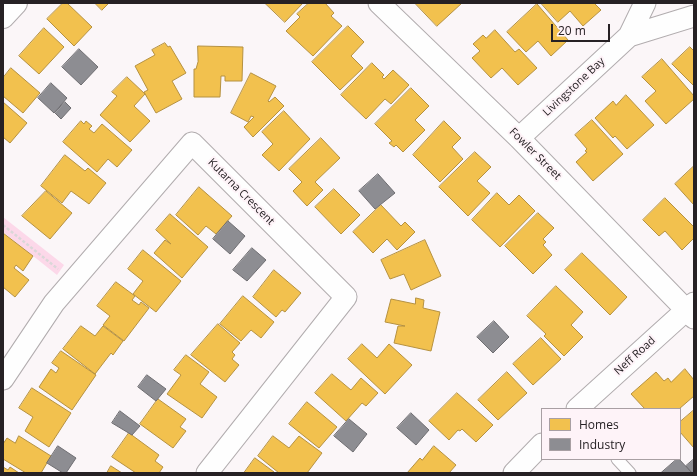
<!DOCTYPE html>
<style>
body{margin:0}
#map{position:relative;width:697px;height:476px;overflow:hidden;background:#fbf6f8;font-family:"Open Sans",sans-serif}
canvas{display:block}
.frame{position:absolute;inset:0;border:4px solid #262124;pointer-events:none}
.legend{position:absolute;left:541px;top:408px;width:140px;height:52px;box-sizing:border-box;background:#fef3f8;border:1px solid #a89fa3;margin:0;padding:5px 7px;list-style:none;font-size:12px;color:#262124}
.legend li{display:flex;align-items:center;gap:8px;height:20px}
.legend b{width:20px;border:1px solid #a89fa3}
.scale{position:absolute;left:551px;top:24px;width:59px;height:18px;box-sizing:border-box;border:2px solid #262124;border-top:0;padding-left:5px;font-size:12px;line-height:14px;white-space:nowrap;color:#262124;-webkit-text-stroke:3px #fef3f8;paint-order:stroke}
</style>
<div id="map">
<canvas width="697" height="476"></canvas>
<div class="frame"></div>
<ul class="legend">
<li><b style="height:11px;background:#f2c14e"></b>Homes</li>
<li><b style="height:11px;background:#8d8d92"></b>Industry</li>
</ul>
<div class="scale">20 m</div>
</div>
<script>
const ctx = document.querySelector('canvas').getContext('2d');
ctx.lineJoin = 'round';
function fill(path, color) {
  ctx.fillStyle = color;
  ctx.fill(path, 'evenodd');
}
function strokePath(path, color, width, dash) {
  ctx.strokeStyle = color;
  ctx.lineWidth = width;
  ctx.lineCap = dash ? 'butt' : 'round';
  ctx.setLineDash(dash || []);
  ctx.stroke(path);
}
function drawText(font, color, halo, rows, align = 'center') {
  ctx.font = font + ' "Open Sans",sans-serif';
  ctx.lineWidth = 4;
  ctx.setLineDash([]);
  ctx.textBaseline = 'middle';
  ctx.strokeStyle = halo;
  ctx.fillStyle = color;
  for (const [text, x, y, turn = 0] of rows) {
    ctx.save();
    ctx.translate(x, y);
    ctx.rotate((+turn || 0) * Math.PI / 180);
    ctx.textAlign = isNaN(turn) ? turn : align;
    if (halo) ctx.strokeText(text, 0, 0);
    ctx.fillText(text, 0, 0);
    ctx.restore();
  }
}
const green = new Path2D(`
 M3 217 64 265 57 275 3 232Z`);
const homes = new Path2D(`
 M63 3H67L92 27 74 46 47 19Z
 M95 3H109L102 10Z
 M265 3H303L285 22Z
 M309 3H325L334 13 331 16 342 26 313 56 286 31 300 17 297 14Z
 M415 3H462L437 26Z
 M541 3H594L601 10 583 26 570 11 558 22Z
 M537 4 568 40 551 56 538 41 526 52 507 32Z
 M348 26 364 42 351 56 363 68 340 90 312 62Z
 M44 28 64 47 39 74 19 56Z
 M495 30 515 52 519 49 537 68 518 85 502 68 491 78 472 58 480 51 473 44 483 35 486 38Z
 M165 43 168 47 170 46 186 73 172 81 182 99 156 113 144 92 148 90 135 66 155 55 152 50Z
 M198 46 243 47 242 81H225V76H221L220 97H194V69H196L198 62Z
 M690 47 694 51V86L672 64Z
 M662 59 694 96V99L666 124 645 101 656 91 642 77Z
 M372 63 384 75 382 77 384 79 393 70 409 85 391 104 385 99 366 119 341 95Z
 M11 68 40 93 23 113 3 96V78Z
 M251 73 276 86 268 101 269 102 275 97 284 106 253 137 244 127 254 117 251 116 248 122 231 113Z
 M127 77 145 94 134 106 150 121 130 142 100 115 117 96 112 92Z
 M411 88 429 106 415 120 425 130 403 152 396 145 394 147 389 143 392 141 375 124Z
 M626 95 654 125 627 149 615 136 613 138 595 118 613 101 616 105Z
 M3 102 27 123 10 143 3 137Z
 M284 111 310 139 279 171 262 155 273 144 262 132Z
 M592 120 623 154 593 181 576 162 587 152 585 151 587 149 575 135Z
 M81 121 84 124 86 121 92 126 89 129 94 133 102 124 132 150 117 167 108 159 97 172 63 142Z
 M444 121 461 138 452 147 463 159 440 182 413 155Z
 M321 138 340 158 315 182 323 190 307 206 293 191 302 182 289 169Z
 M475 152 491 167 477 181 490 193 468 216 439 187Z
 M65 155 85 171 88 168 106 183 89 204 71 191 62 203 41 186Z
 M694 166V205L675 184Z
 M199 187 232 216 216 234 206 226 198 235 176 215Z
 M334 189 360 215 341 234 315 207Z
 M46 191 72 213 50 239 22 216Z
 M497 193 509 205 519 195 535 211 500 247 472 220Z
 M665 198 694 227V238L682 250 665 231 659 236 643 220Z
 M381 205 401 226 405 222 415 232 397 250 387 239 373 253 353 232Z
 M538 213 554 228 543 239 546 242 543 245 552 255 533 274 505 246Z
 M170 214 208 247 182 278 154 253 165 240 171 244 156 230Z
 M3 233 33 256 23 271 16 265 14 268 29 280 15 297 3 287Z
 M425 240 441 276 411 290 404 274 390 279 381 260Z
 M143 250 181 281 156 312 133 294 143 281 128 269Z
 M582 253 627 297 610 315 565 270Z
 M274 270 301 293 285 312 282 310 276 317 253 297Z
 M116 282 135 296 132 300 139 305 141 302 149 308 124 341 103 325 110 316 97 306Z
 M556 286 583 312 571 325 583 337 564 356 544 336 546 334 527 316Z
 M243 296 274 322 261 338 251 330 241 341 220 324Z
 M416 298 424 300 423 308 440 312 431 351 394 343 398 326H405L385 322 391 299 415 304Z
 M218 324 240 343 232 352 235 355 232 359 239 365 225 382 191 355Z
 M81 326 95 336 103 326 123 341 113 355 111 353 95 374 63 349Z
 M541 338 561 359 533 385 513 364Z
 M362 344 377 358 389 344 412 365 385 394 348 359Z
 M61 351 96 375 72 410 39 387 51 369 56 373 59 368 52 363Z
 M186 355 209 372 200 384 217 397 202 418 167 394 181 375 174 370Z
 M685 369 694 380V396L679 409H645L631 394 656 372 664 381 668 378 671 382Z
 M507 372 527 393 498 420 478 400Z
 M332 374 351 390 361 378 378 393 366 406 362 403 346 421 315 393Z
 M32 388 71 413 49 447 25 431 33 417 19 408Z
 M457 393 493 425 476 442 462 429 460 431 458 430 449 440 429 421Z
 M158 399 186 419 180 427 186 431 173 448 140 424Z
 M307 402 337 427 319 448 289 424Z
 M694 410V448L680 432V422Z
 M129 433 159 455 155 461 163 467 159 473H136L112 457Z
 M19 436 51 456 41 473H26L3 459V444L7 438 15 443Z
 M273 436 289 448 299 436 322 453 307 473H279L258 456Z
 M434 446 456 465 449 473H407L420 458 422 460Z
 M255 458 274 472V473H244Z
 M111 466 122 473H107Z
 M3 467 8 470 10 467 19 473H3Z`);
const industry = new Path2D(`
 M79 49 98 67 81 85 62 67Z
 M51 83 67 98 54 113 38 98Z
 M65 102 71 108 61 119 55 113Z
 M378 174 395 193 375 209 359 191Z
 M228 221 245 236 230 254 213 239Z
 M252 248 266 260 247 281 233 270Z
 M494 321 509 337 493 353 477 337Z
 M147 375 166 389 156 401 138 387Z
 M120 411 140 426 132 435 112 423Z
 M411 413 429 430 416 445 397 428Z
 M349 419 367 434 353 452 334 436Z
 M58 446 76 458 66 473H63L47 463Z
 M677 459H679L692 473H661Z
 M694 459V473H692L686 466Z`);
const path = new Path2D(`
 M3 225 58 269`);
const lane = new Path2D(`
 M617 459 630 473`);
const street = new Path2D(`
 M379 3 519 138 694 318
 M645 3 629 36 694 16
 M519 138 629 36
 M3 379 54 303 192 143 346 297 207 473
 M577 409 694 303
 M514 473 542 444`);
const secondary = new Path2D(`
 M3 17 16 3`);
const streetNames = [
 ["Livingstone Bay",574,87,-43],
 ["Fowler Street",535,154,45],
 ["Kutarna Crescent",241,192,45],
 ["Neff Road",635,356,-42]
];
fill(green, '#fcd8e9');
fill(homes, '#f2c14e');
strokePath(homes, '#b59141', 1);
fill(industry, '#8d8d92');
strokePath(industry, '#6e6d71', 1);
strokePath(lane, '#b1acae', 13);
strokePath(street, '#b1acae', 23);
strokePath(secondary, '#b1acae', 24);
strokePath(path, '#dad7d8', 2.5, [3, 2]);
strokePath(lane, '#fefefe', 11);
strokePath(street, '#fefefe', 21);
strokePath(secondary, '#fefefe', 22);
drawText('11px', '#262124', '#fef3f8', streetNames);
</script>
